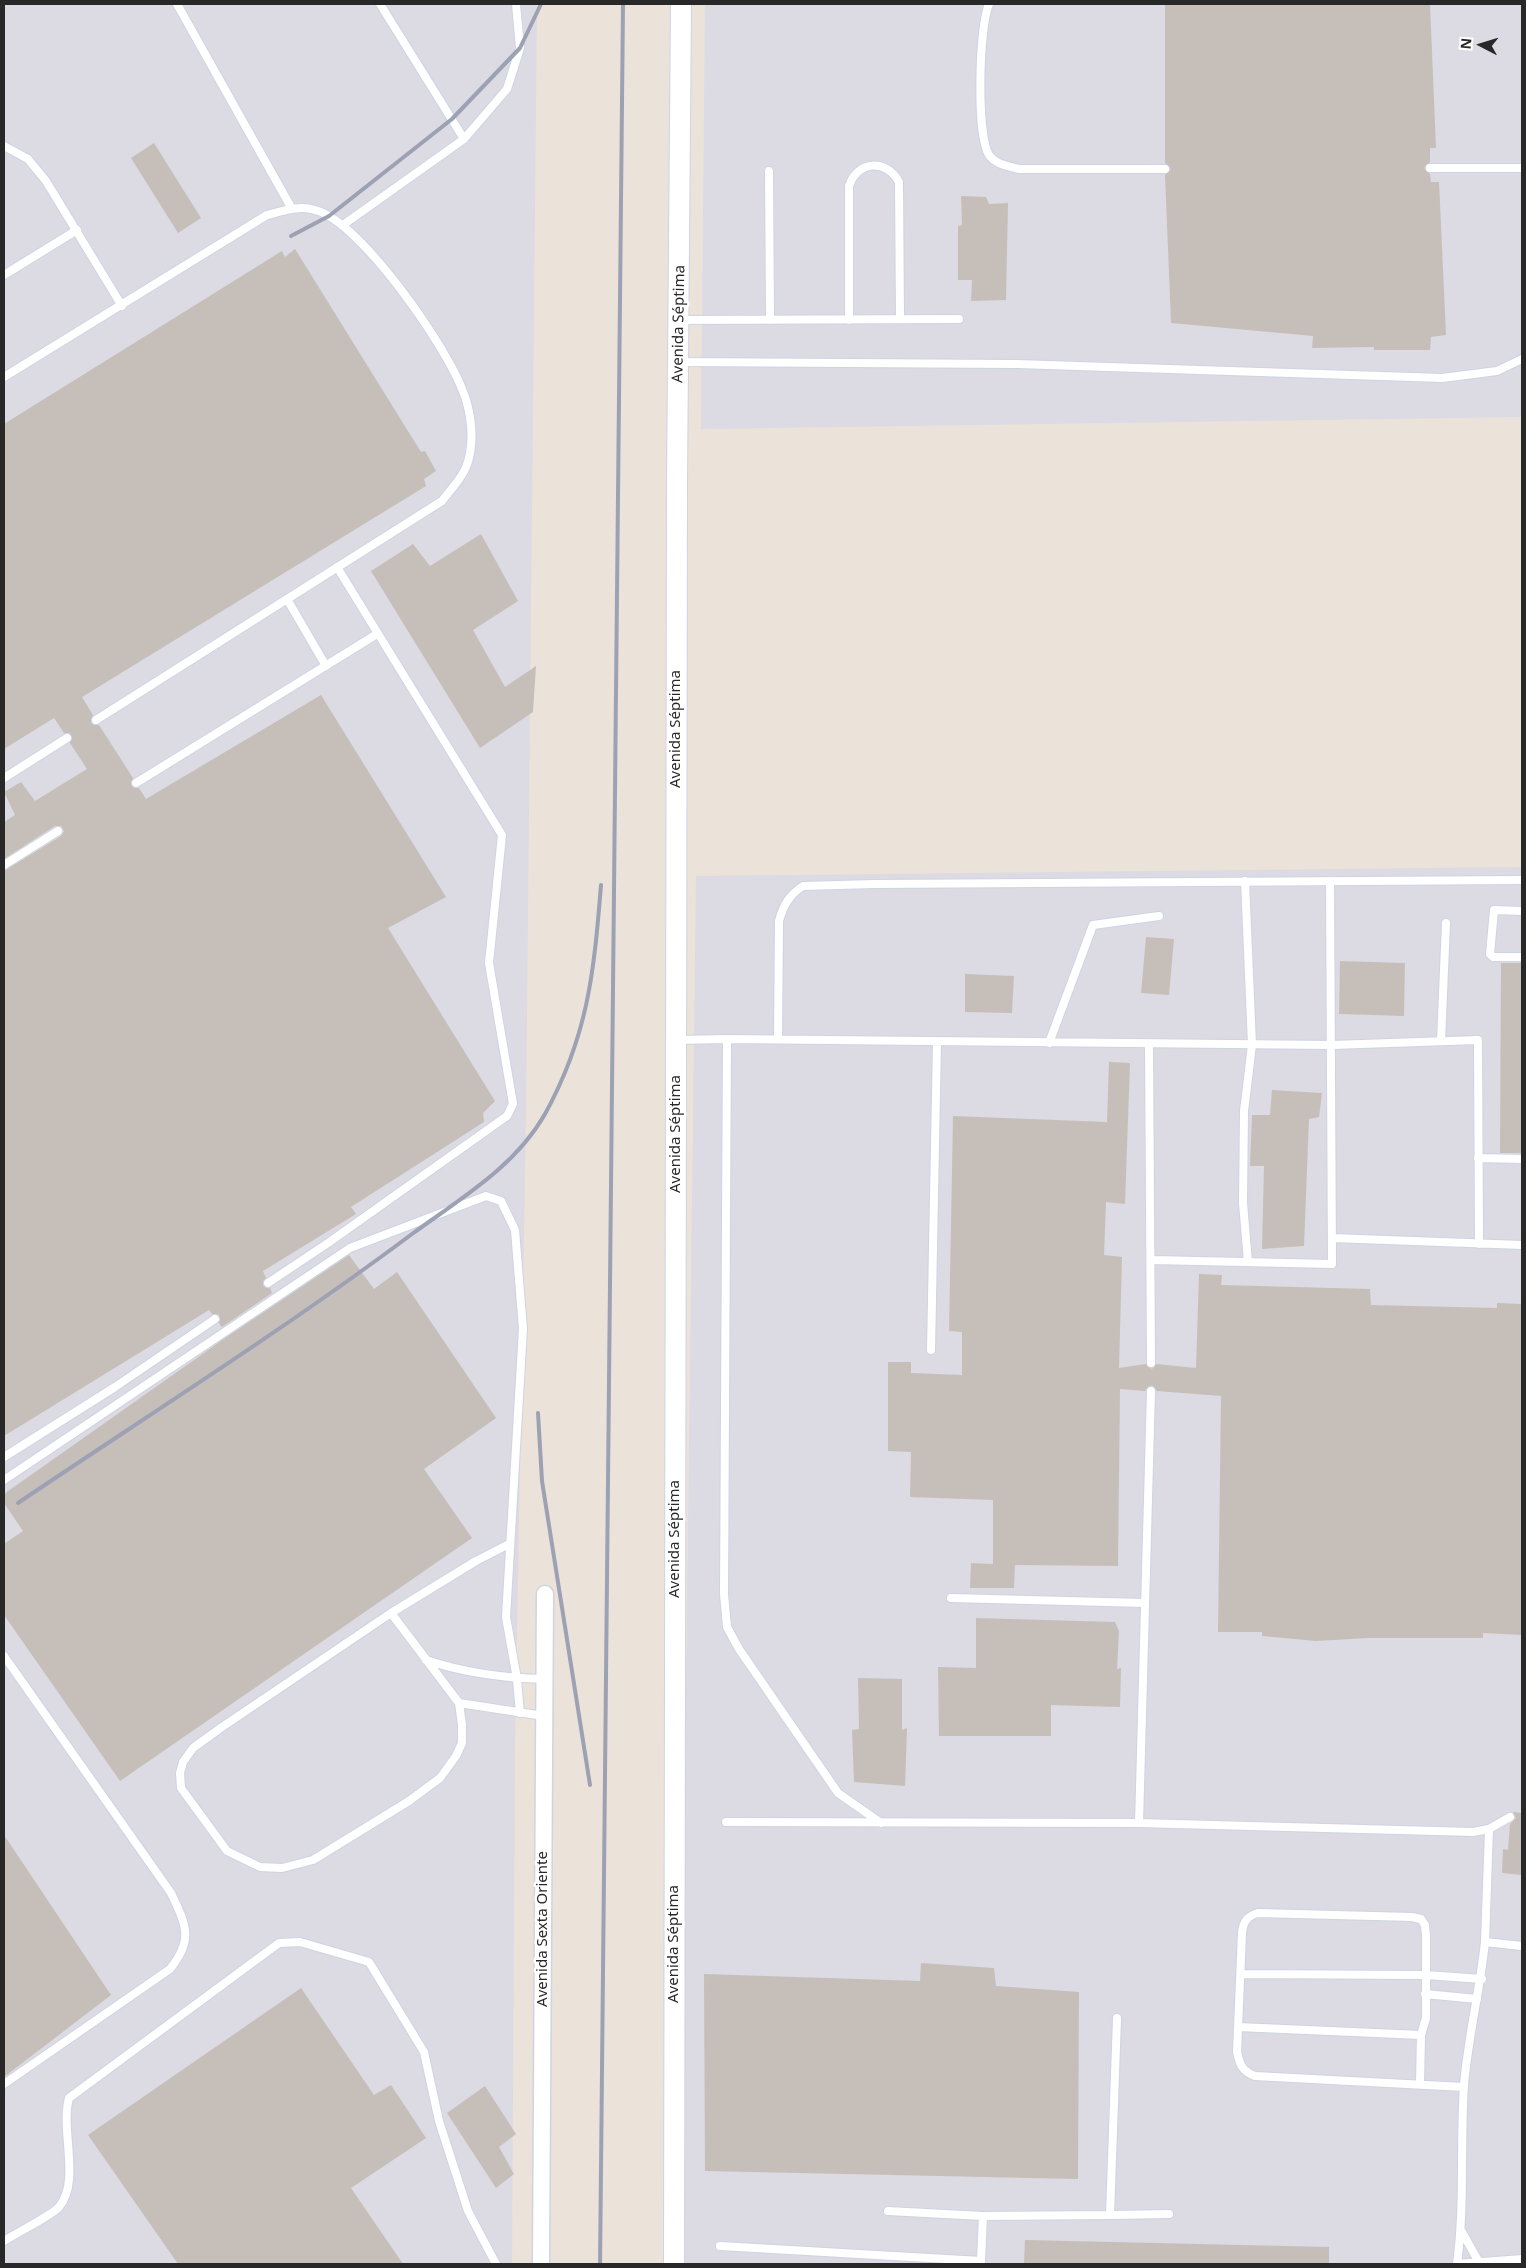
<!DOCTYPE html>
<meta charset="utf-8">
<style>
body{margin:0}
#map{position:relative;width:1526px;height:2268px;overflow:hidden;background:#ebe2d9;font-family:"Noto Sans",sans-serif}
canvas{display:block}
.frame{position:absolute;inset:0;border:5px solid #282828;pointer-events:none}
.north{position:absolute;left:1456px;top:20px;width:50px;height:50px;-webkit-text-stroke:4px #fff;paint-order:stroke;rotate:275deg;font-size:14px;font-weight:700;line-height:20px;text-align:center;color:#282828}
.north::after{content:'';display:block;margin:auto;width:18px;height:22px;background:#282828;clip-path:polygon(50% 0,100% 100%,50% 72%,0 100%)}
</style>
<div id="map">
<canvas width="1526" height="2268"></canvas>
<div class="frame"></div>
<div class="north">N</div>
</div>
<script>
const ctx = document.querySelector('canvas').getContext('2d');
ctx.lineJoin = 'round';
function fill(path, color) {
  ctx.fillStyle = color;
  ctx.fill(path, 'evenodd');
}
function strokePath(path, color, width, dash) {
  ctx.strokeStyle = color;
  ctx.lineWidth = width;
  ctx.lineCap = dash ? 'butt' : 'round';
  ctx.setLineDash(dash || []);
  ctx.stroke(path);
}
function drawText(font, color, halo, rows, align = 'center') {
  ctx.font = font + ' "Noto Sans",sans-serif';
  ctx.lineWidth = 5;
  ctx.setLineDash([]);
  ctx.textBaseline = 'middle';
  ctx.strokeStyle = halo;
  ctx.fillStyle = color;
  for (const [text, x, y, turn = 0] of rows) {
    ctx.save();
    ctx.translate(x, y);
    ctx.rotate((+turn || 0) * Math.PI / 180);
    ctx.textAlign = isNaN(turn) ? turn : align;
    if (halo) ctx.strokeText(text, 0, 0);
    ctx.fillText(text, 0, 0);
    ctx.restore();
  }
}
const industrial = new Path2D(`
 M4 4H537L526 1113 515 1751 512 2264H4Z
 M705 4H1522V417L701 429Z
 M1522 867V2264H679L696 876Z`);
const building = new Path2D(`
 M1165 4H1430L1436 148H1430V162L1424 168 1430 174 1431 182H1439L1446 335 1431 337 1430 350H1374V347L1312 348 1313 336 1171 323 1165 175 1171 169 1165 163Z
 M154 143 201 218 178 233 131 158Z
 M961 196 986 197 989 204 1008 203 1006 300 971 301 972 280H958V226L962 225Z
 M295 249 421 452 425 451 436 471 424 479 426 486 82 697 93 715 91 723 94 725H99L133 778 132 786 139 788 146 799 321 695 446 897 388 928 495 1101 483 1113 484 1122 351 1207 356 1214 263 1271 266 1278 263 1286 270 1288 272 1293 222 1327 219 1323V1315L212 1314 209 1310 4 1436V871L61 836 64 831 61 826H55L4 859V822L15 815 4 792 21 782 35 801 87 769 70 743 71 735 64 733 54 718 4 749V424L282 251 285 257Z
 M481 534 518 601 473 630 505 687 536 666 533 712 480 748 371 571 413 544 430 566Z
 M1146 937 1174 939 1169 995 1141 993Z
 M1340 961 1405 963 1404 1016 1339 1014Z
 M1501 963H1522V1153H1500Z
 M965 974 1014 976 1012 1013 965 1012Z
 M1109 1062 1130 1063 1125 1204 1106 1202 1104 1255 1122 1257 1119 1368 1146 1364 1152 1369 1156 1364 1196 1368 1199 1274 1222 1275 1221 1285 1370 1289 1371 1305 1497 1308V1303L1522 1304V1635L1483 1633V1638H1368L1316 1641 1262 1636V1632H1218L1221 1396 1157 1391 1152 1385 1145 1391 1120 1389 1118 1566 1015 1565 1014 1588H970L971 1563 993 1564V1500L910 1497 911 1452 888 1451V1362H911V1373L962 1375V1332L949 1331 953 1116 1107 1122Z
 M1272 1090 1322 1093 1319 1117 1309 1119 1304 1246 1262 1249 1264 1166H1250L1252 1115H1270Z
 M349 1255 374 1289 397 1272 496 1418 424 1469 472 1538 120 1781 4 1615V1544L23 1531 4 1503V1494L228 1336Z
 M976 1618 1115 1622 1119 1631 1117 1669 1121 1668 1120 1707 1051 1705V1736H939L938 1667 976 1668Z
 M858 1678 902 1679V1730L907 1728 905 1786 854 1782 852 1730 859 1729Z
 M1513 1812 1522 1813V1875L1502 1873 1503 1849 1508 1850 1510 1824 1516 1818Z
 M4 1835 111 1995 4 2077Z
 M921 1963 994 1968 996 1986 1079 1992 1078 2179 705 2171 704 1974 920 1981Z
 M301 1988 374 2095 391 2085 426 2138 351 2188 403 2264H178L88 2135Z
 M485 2086 516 2134 499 2147 514 2174 496 2188 447 2113Z
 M1025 2240 1329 2247V2264H1024Z`);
const service = new Path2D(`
 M177 4 292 209
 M380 4 464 139
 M989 4C979 26 976 134 989 155 996 165 1009 166 1019 169H1165
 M4 146 28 159 46 181 122 306
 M1430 168H1522
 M769 171 770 320
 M343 225 464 139 507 89 520 48 516 4
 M4 275 77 230
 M679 320 959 319
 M849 320V186C857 161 886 158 899 182L900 319
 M678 362 1017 364 1442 378 1497 371 1522 359
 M4 377 267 215C283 211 299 205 315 210 361 222 445 345 462 389 469 405 473 428 471 445 469 472 458 480 442 501L96 720
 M287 599 326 666
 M4 778 67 738
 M136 783 377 634
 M4 865 58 831
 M1245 881 1252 1045 1244 1111 1243 1203 1248 1262
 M1522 911 1494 910 1490 954 1493 957H1522
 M727 1039 724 1594 727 1627 739 1649 838 1793 881 1823
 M778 1039 779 921C783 906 789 895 803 886L875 884 1522 880
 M678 1040 727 1039 1332 1045 1478 1040 1479 1244
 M1441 1041 1446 923
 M1049 1043 1093 925 1159 916
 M1149 1045 1151 1363
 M1478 1158 1522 1159
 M1332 1238 1522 1245
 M1152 1260 1332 1264 1330 881
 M268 1283 328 1243 507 1116 513 1104 489 963 502 835 337 567
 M931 1350 937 1042
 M4 1457 115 1387 215 1319
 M4 1480 350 1248 486 1196 501 1201 515 1230 523 1329 506 1617 517 1679 520 1713
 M951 1598 1145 1603
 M391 1613 222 1727 193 1748 183 1762 180 1773 181 1788 227 1851 260 1867 282 1868 313 1860 409 1801 440 1778 456 1756 462 1743V1725L459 1703 391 1613 476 1561 509 1544
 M4 1656 171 1893C186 1925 194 1939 170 1969L4 2084
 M426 1660C465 1673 503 1678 544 1679
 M459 1703 544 1716
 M726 1822 1139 1823 1473 1832 1489 1829 1485 1942
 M1139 1823 1151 1391
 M1489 1829 1510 1817
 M1241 1974 1426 1975 1482 1979
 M1425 1994 1477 1999
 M1238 2027 1421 2035 1426 2018V1936L1425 1925 1421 1919 1412 1917 1258 1913C1247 1916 1243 1922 1242 1933L1237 2052C1240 2065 1242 2071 1255 2076L1464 2087
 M1420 2084 1421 2035
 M888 2211 983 2216
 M1110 2215 1169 2214
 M1462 2232 1480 2264
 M4 2241C16 2233 51 2216 59 2207 81 2181 60 2130 69 2098L279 1943 300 1942 369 1962 424 2052 439 2121 468 2211 496 2264
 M720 2246 981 2261V2264
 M981 2261 983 2216 1110 2215 1117 2018
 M1457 2264C1465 2205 1460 2145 1464 2085 1468 2037 1480 1990 1485 1942L1522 1946
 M1457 2264 1522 2259`);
const minor = new Path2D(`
 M541 2264 545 1594`);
const tertiary = new Path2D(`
 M674 2264 677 483 681 4`);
const rail = new Path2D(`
 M291 236 329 216 452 119 520 48 541 4
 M538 1413 542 1481 590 1785
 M18 1503C150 1414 285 1329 412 1234 460 1199 515 1167 545 1114 588 1036 594 972 601 885
 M600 2264 623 4`);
const streetNames = [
 ["Avenida Séptima",679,324,-89],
 ["Avenida Séptima",676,729,-90],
 ["Avenida Séptima",676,1134,-90],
 ["Avenida Séptima",675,1539,-90],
 ["Avenida Sexta Oriente",543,1929,-90],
 ["Avenida Séptima",674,1944,-90]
];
fill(industrial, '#dcdae3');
fill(building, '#c6bfb9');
strokePath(service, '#ced4e2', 10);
strokePath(minor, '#ced4e2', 19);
strokePath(tertiary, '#ced4e2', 22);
strokePath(service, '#fff', 8);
strokePath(minor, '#fff', 16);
strokePath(tertiary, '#fff', 20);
strokePath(rail, '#9ca1b3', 4);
drawText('15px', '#282828', '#fff', streetNames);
</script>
